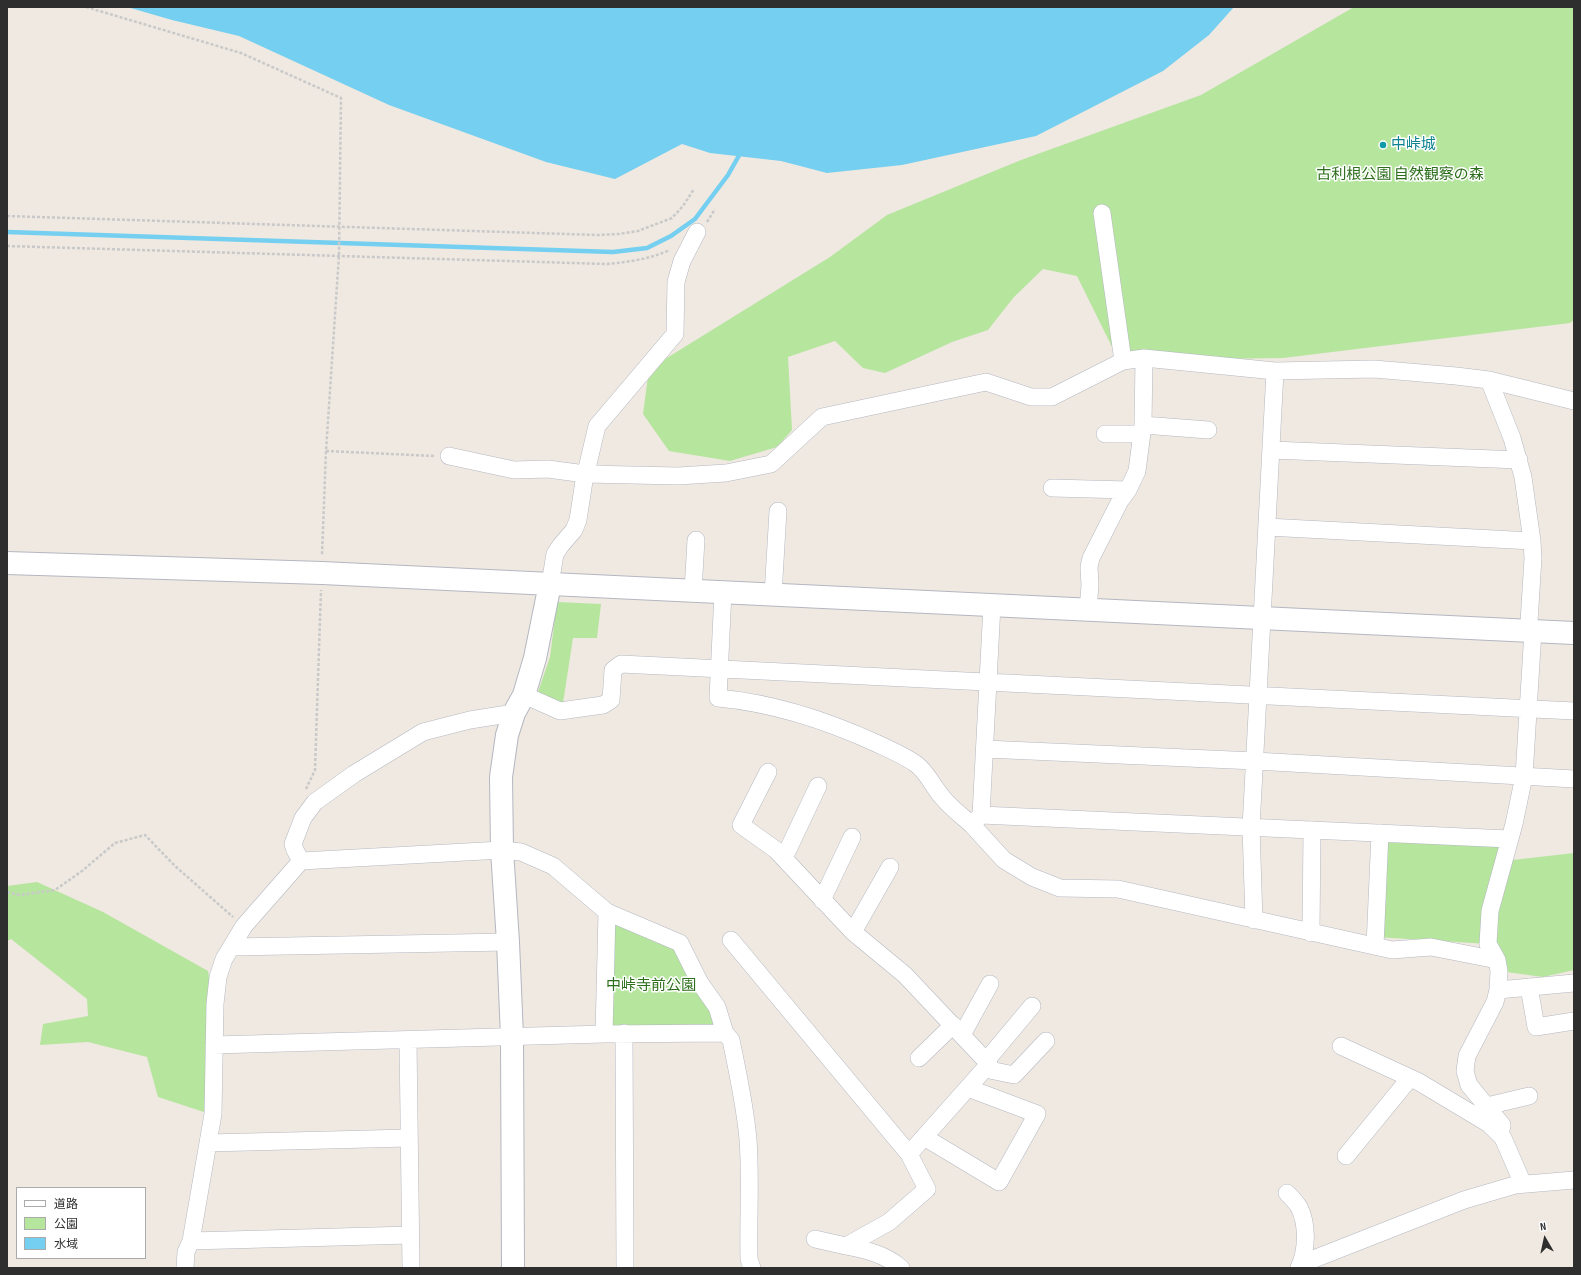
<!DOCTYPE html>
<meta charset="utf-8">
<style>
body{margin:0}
#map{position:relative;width:1581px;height:1275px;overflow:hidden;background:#efe9e1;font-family:"Sofia Sans Condensed","Noto Sans JP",sans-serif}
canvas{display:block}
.frame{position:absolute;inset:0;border:8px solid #2e2e2e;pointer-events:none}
.legend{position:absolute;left:16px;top:1187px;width:130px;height:72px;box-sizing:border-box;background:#fff;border:1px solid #ababab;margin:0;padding:5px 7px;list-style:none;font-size:12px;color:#2e2e2e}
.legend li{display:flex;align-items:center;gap:8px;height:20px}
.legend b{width:20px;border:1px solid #ababab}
.north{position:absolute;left:1525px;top:1219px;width:40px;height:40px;-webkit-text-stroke:3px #fff;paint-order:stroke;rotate:351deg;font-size:11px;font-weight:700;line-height:16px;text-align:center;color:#2e2e2e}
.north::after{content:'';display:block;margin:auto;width:14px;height:18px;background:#2e2e2e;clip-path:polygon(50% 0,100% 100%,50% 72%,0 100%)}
</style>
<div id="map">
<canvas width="1581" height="1275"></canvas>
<div class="frame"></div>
<ul class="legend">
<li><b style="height:5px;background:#fff"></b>道路</li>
<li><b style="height:11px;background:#b6e59e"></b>公園</li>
<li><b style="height:11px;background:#75cff0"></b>水域</li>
</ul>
<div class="north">N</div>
</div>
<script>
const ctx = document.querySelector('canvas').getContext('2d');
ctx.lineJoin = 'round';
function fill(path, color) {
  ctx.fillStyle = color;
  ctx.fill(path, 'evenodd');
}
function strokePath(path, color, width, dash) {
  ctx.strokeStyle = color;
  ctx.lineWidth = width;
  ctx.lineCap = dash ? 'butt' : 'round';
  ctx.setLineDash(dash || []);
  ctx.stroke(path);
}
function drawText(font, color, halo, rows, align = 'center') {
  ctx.font = font + ' "Sofia Sans Condensed","Noto Sans JP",sans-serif';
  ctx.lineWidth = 3;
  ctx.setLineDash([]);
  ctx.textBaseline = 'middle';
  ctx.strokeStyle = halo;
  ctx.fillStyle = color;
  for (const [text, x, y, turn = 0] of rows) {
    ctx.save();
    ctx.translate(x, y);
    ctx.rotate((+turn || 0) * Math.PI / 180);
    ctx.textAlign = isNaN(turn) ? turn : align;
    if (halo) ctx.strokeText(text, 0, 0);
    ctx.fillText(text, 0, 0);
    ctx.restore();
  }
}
const green = new Path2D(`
 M1354 7H1574V320L1570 323 1283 358 1214 359 1116 355 1077 276 1043 269 1014 297 988 330 952 342 885 373 863 368 835 341 788 357 792 430 777 447 730 461 669 451 643 414 649 369 830 257 887 215 1021 160 1201 95Z
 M557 602 601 604 597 638H573L563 703 538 692 550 657Z
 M1380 833 1509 839 1504 861 1574 853V970L1543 977 1499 971 1488 944 1376 937Z
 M37 882 103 912 208 971 213 999 207 1113 158 1097 147 1057 88 1042 40 1045 43 1024 88 1016 87 999 11 939 7 941V886Z
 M607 912 680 943 725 1033 604 1034Z`);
const water = new Path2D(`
 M127 7H1234L1209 35 1163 71 1036 136 902 165 827 173 781 161 710 153 682 144 615 179 546 162 389 105 239 36 172 20Z`);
const stream = new Path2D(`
 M7 232 613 252 647 248 671 236 695 219 728 175 741 152`);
const path = new Path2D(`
 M86 7 241 53 341 98 339 255 326 451 322 555
 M7 216 597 235 619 234 638 231 672 218 683 206 694 189
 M707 222 715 209
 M7 246 607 264C629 262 649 259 670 250
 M326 451 434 456
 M306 789 315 770 321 590
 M7 892 19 895 55 890 82 871 115 843 145 835 175 866 233 917`);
const street = new Path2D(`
 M1102 213 1123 361
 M1489 380 1512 438 1523 477 1532 541 1533 558 1529 622 1533 631 1524 776 1514 824 1490 911 1488 944 1497 960 1499 971 1498 990 1495 1002 1467 1056 1465 1071 1469 1085 1502 1125 1500 1135
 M1143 425 1208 430
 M1105 434H1141
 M1271 450 1519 460
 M449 456 514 470 548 469 585 474 678 476 726 473 771 464 822 417 986 382 1031 397H1052L1123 361 1144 358 1275 371 1374 369 1456 376 1489 380 1574 401
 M1052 488 1128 490
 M1267 527 1532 541
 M550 584 555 554 561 545 574 530 578 520 584 481 597 426 675 334 676 282 682 261 697 232
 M693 591 696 540
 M723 592 718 698C773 703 828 721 878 744 891 750 905 756 916 764 928 773 933 787 943 798 951 808 962 816 972 825
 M773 595 778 511
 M992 605 981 815 1509 839
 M1088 610 1090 585 1089 567 1091 558 1120 501 1128 490 1137 471 1143 425 1144 358
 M524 695 560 711 603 705 611 700 613 670 621 664 1574 711
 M514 713 470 720 423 732 354 774 315 802 303 818 293 844 295 850 301 861 502 850 521 852 553 866 607 912 604 1034
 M985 749 1255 761 1574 779
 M768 772 741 825 776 850 853 932 905 975 989 1064 909 1154 927 1189 889 1222 846 1246 815 1239
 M981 815 972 825 1004 860 1032 877 1060 888 1118 889 1392 950 1431 947 1497 960
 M784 858 818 786
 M822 900 852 837
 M607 912 680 943 700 983 717 1007 725 1033
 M1254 920 1251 828 1275 371
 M853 932 890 867
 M1311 933 1312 830
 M731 940 909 1154
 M1375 946 1380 833
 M232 947 508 942
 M1529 987 1536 1027 1574 1021
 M1498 990 1574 983
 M624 1033 625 1268
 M962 1035 990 984
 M408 1040 411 1268
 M214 1045 604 1034 725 1033 731 1040C738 1073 745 1106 748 1139 751 1179 748 1219 749 1259L752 1268
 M1341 1046 1419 1082 1489 1124 1503 1138 1523 1184
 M919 1058 953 1025
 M986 1061 1032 1006
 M985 1069 1014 1075 1046 1041
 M1487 1106 1529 1096
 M924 1137 999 1182 1037 1114 968 1088
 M208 1143 409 1138
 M1346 1156 1410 1078
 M1287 1193C1291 1197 1296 1202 1299 1207 1308 1225 1307 1250 1299 1268
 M191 1241 410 1235
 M846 1246C866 1250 885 1254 901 1268
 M1301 1264 1464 1200 1515 1185 1574 1180
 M185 1268 186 1252 191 1241 213 1114 215 1004 218 977 224 959 244 926 301 861`);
const secondary = new Path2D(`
 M7 563 322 573 1574 633
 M513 1268 512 1037 508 942 502 850 501 777 507 735 514 713 524 695 535 658 550 584`);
const markers = [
 [1383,145,4,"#0f9aa8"]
];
const cultureNames = [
 ["中峠城",1391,145]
];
const parkNames = [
 ["古利根公園 自然観察の森",1400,175],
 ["中峠寺前公園",651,986]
];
fill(green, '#b6e59e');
fill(water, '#75cff0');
strokePath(stream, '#75cff0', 4.5);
strokePath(street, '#b4b7c1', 18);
strokePath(secondary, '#b4b7c1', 24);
strokePath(path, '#c9c9c9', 2.5, [3, 2]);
strokePath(street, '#fff', 17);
strokePath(secondary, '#fff', 22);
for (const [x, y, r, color] of markers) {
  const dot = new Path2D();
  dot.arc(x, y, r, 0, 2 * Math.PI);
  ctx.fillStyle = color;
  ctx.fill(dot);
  strokePath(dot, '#fff', 1.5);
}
drawText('15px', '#0d838f', '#fff', cultureNames, 'left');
drawText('15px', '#2c6e1b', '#fff', parkNames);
</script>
